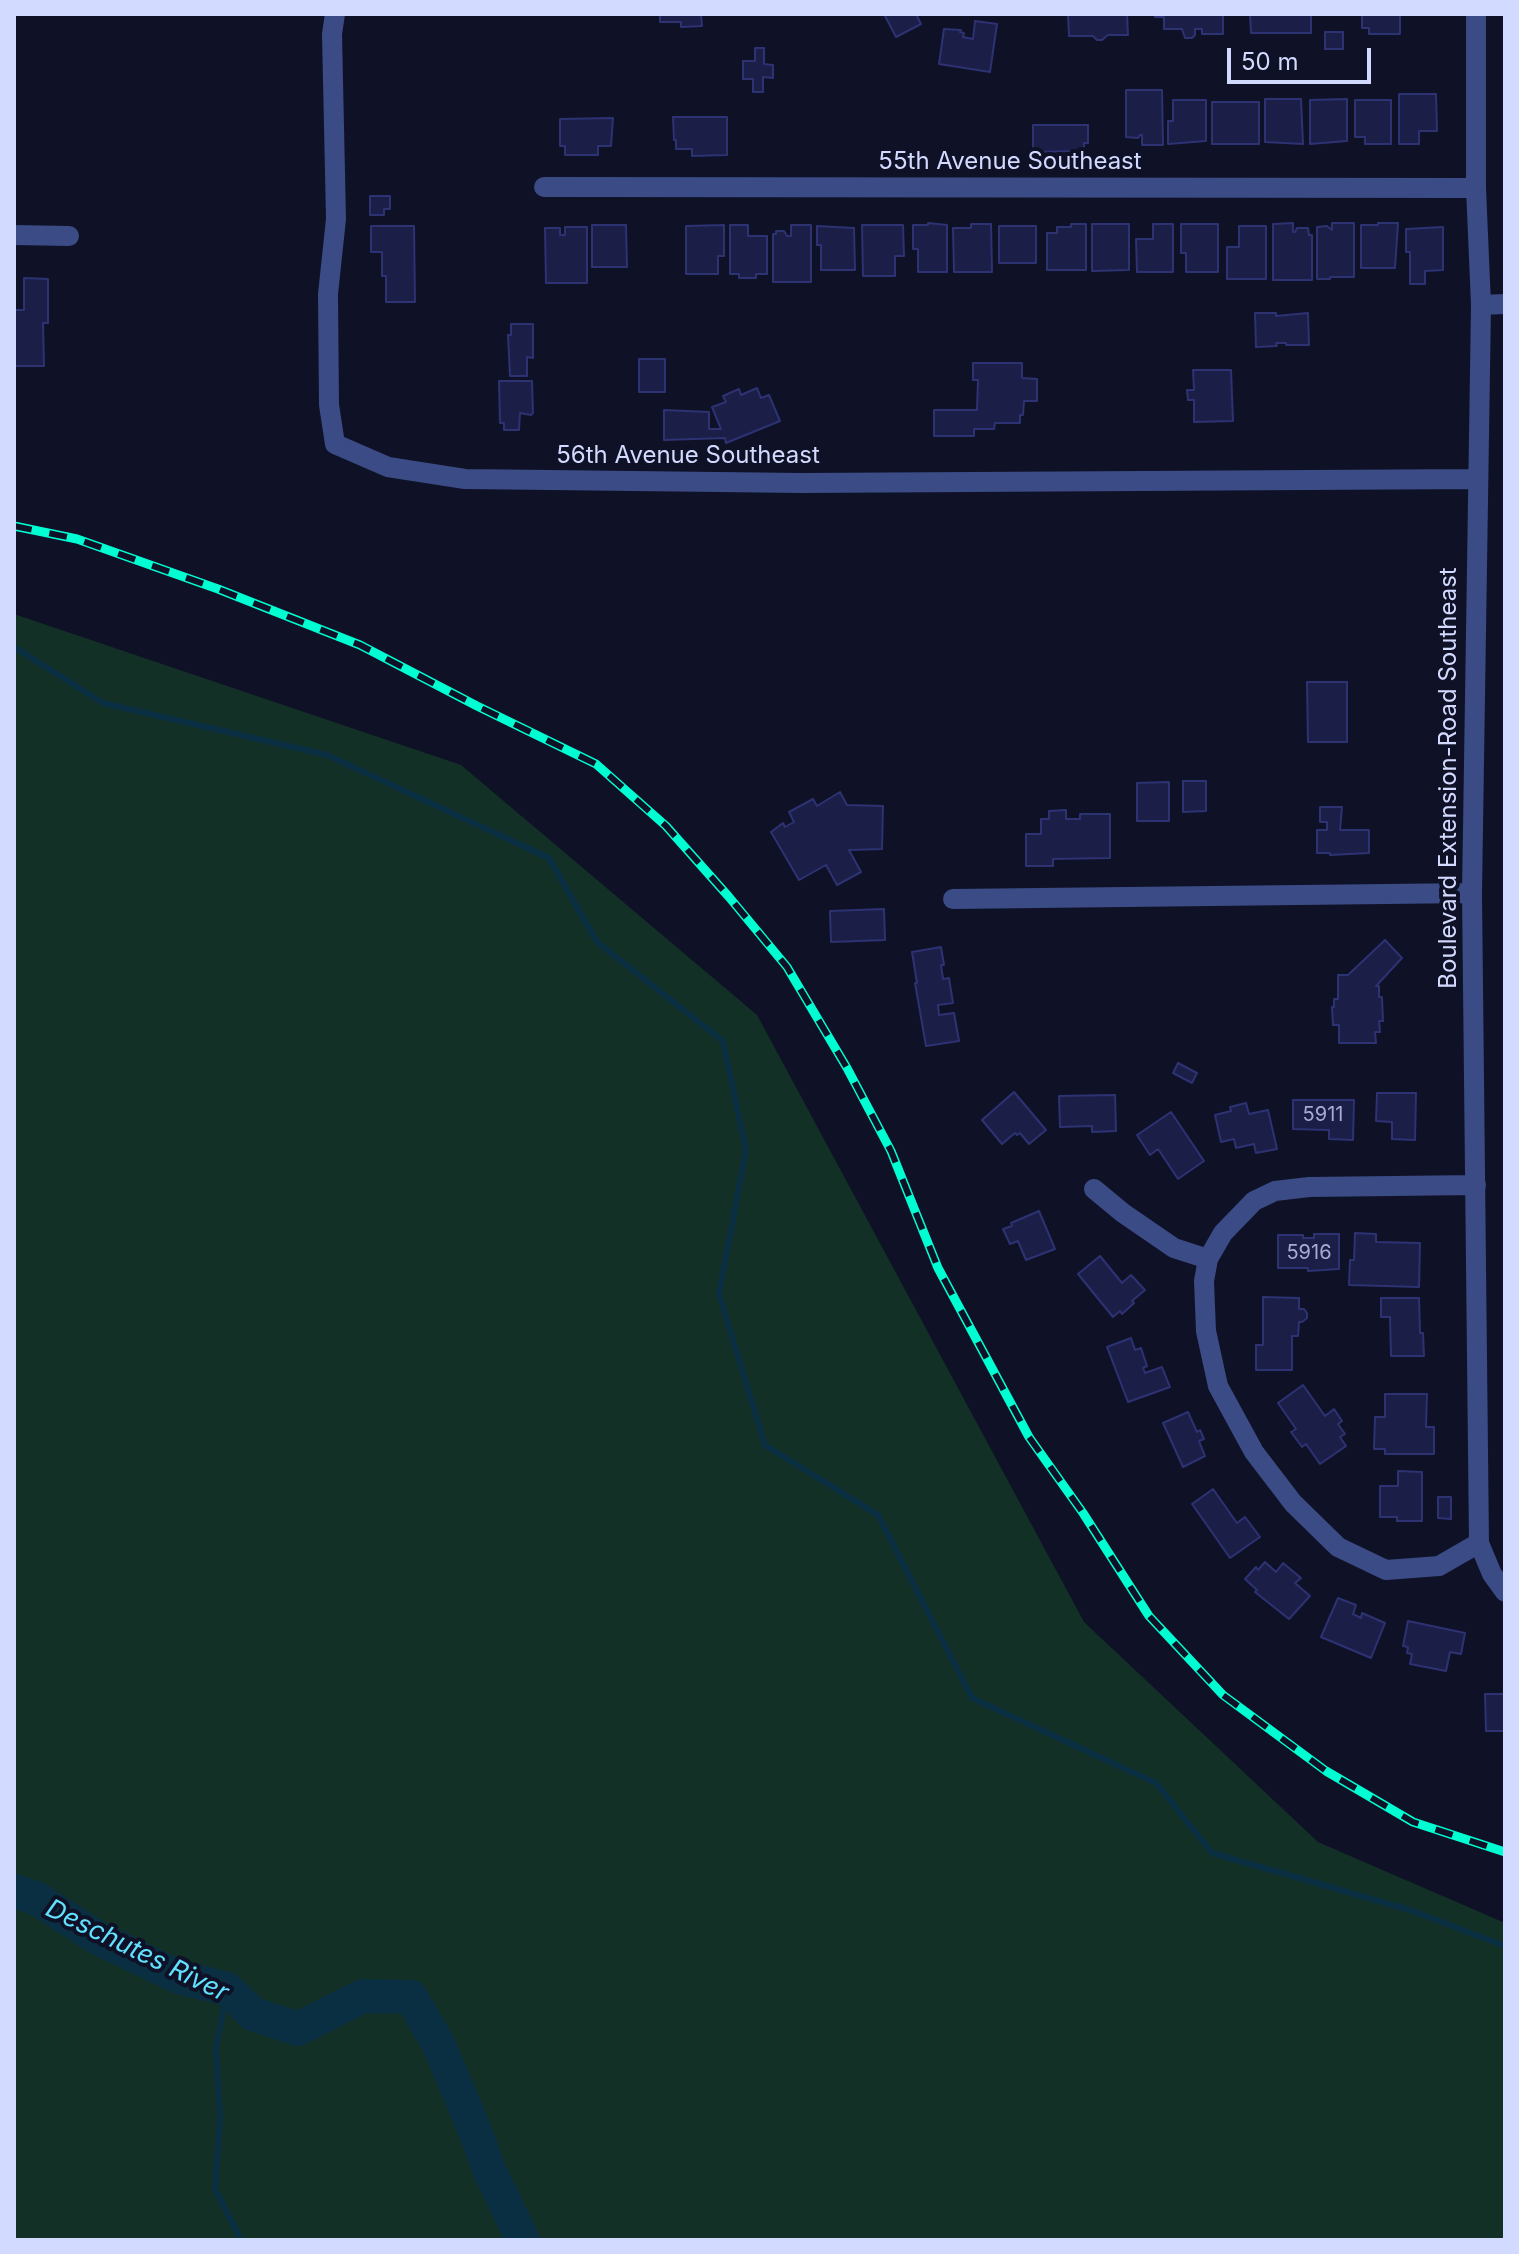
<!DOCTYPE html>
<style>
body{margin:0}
#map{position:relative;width:1519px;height:2254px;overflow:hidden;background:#0f1126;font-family:Inter,sans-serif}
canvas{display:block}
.frame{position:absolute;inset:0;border:16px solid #d3daff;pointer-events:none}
.scale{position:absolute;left:1227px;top:48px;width:144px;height:36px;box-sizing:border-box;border:4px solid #d3daff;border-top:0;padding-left:10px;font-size:24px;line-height:28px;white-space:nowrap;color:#d3daff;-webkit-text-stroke:6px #0f1126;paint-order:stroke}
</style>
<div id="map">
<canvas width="1519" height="2254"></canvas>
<div class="frame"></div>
<div class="scale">50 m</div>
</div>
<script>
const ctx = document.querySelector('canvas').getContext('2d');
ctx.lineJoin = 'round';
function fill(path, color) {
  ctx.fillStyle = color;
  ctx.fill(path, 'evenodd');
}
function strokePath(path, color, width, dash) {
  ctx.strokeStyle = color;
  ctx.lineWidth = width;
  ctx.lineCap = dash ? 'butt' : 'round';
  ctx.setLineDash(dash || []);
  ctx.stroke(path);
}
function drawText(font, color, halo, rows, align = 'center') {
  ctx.font = font + ' Inter,sans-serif';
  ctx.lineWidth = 8;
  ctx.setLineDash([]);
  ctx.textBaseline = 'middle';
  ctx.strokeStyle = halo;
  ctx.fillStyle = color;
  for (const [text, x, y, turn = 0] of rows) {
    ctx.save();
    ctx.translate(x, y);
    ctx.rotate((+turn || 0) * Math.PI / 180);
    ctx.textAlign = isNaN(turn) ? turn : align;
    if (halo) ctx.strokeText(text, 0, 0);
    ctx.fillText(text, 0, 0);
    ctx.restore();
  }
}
const green = new Path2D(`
 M14 614 461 765 757 1015 1084 1622 1318 1842 1505 1923V2240H14Z`);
const stream = new Path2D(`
 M14 647 103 703 327 755 549 858 597 942 723 1041 746 1150 719 1294 765 1445 878 1515 972 1698 1156 1783 1212 1853 1410 1910 1505 1946
 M227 1989 216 2048 220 2119 215 2189 241 2240`);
const river = new Path2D(`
 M14 1891 36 1898 98 1938 179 1977 227 1989 253 2014 298 2029 363 1996 411 1997 439 2045 475 2131 490 2172 523 2240`);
const building = new Path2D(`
 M660 14H701L702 26 681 27V22H660Z
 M884 14H916L921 24 896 37Z
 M1068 14H1127L1128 35H1108L1102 40H1097L1093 36H1069Z
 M1155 14H1223V34H1202V29H1195V35L1192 38H1185L1182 29H1164V17H1155Z
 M1250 14H1311V33H1251Z
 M1362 14H1400V34H1369V28H1362Z
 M975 21 997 24 990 72 939 64 944 29 961 30 960 32 964 33 963 37 973 39Z
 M1325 32H1343V49H1325Z
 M755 48H764V64L773 65V78L763 77V92H753V79H743V61H755Z
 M1126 90H1162L1163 145H1142V135H1140L1138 138 1126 137Z
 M1399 94H1436L1437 131H1419V144H1399Z
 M1265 99H1301L1303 144 1265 142Z
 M1347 99V141L1310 144V100Z
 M1173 100H1206V141L1168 144V121H1173Z
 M1355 100H1391V144H1365V137H1355Z
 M1212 102H1259V144H1212Z
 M673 117H727V155L692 156V149H676V140H674Z
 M613 118 611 146H598V155H565V146H560V119Z
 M1033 125H1088V143H1084V151L1033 152Z
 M370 196H390V209H384V215H370Z
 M928 223 947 225V272H918V249H913V225H928Z
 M1293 223V232H1295L1297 228H1308L1309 235H1312V280H1273V224Z
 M1332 223H1354V277H1330V279H1317V227L1327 226 1332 230Z
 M1378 223H1398L1395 268H1361V225H1378Z
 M971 224H991L992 272H954L953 228H971Z
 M1071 224H1086V270H1047V233H1057V227H1071Z
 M1092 224H1129V270L1092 271Z
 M1153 224H1173V272H1137L1136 239H1153Z
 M1181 224H1218V272H1186V253H1181Z
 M592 225H626L627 267H592Z
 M724 225V256H718V274H686V226Z
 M730 225H748V236H767V274H756V278H739V274H730Z
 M791 225H811V282H773V234H776V231H784L787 236H791Z
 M862 225H903L904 256H895V276H863Z
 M371 226H414L415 302H386V276H382V252H371Z
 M817 226 854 228 855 270H821V245H817Z
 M999 226H1036V263H999Z
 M1239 226H1266V279H1227V247H1239Z
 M565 227H587V283H546L545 228H560V235H565Z
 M1443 227V270L1425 271V284H1410V252H1406V229Z
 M24 278 48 279V323H43L44 366H14V310H24Z
 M1255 313H1276V316L1308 313 1309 345H1286V343H1276L1277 346 1256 347Z
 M511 324H533V358L527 357V376H510L508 335H511Z
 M639 359H665V392H639Z
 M973 363H1022V378L1037 379V401H1024L1023 415H1020V423H995L994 429H974V436H934V410H977L978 380H973Z
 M1193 370H1231L1233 421 1194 422V400H1188L1187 390H1194Z
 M499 381H532L533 413 531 415 520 413 519 430H504V423H500Z
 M757 388 761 398 769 395 780 421 726 443 725 438 664 440V410L709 412V429H721L712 407 726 402 723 396 739 389 741 395Z
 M1307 682H1347V742H1308Z
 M1183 781H1206V811L1183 812Z
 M1169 782V821H1137V783Z
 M840 792 847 805 883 806 882 849 849 850 861 872 837 885 826 865 799 880 771 832 783 823 785 827 794 822 789 812 813 799 817 806Z
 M1320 807H1342L1340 830H1369V853L1330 855V853H1317V830H1327V822H1320Z
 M1066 810V819H1080V814H1110V858L1053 859V866H1026V834H1041V819H1049V811Z
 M884 909 885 940 831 942 830 911Z
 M1385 940 1402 958 1376 986H1379V997H1382L1383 1021H1379L1380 1032H1375L1376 1043H1339V1025H1333L1332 1007H1334V999H1338V975H1348Z
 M941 947 944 965H941L943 979 949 978 953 1003 938 1005 939 1015 954 1013 959 1041 926 1046 915 983H917L912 952Z
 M1178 1063 1197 1073 1192 1083 1173 1073Z
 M1014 1092 1046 1130 1029 1144 1020 1133 1017 1135 1015 1133 1002 1144 982 1120Z
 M1377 1093H1416L1415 1140 1392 1139V1122L1376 1121Z
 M1115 1095 1116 1131 1092 1132V1126L1060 1127 1059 1096Z
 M1293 1100H1354L1353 1140 1329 1139V1130L1293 1129Z
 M1246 1103 1249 1114 1268 1110 1277 1149 1256 1153 1254 1144 1236 1148 1234 1139 1221 1142 1215 1115 1231 1111 1230 1107Z
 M1171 1112 1204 1161 1178 1179 1158 1149 1150 1155 1137 1135Z
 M1039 1211 1055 1249 1026 1260 1018 1241 1010 1244 1003 1229 1012 1226 1011 1223Z
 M1355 1233 1376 1234V1242L1420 1243 1419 1287 1349 1285 1350 1260H1354Z
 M1314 1234H1339V1269L1308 1271V1268H1278V1235H1303V1238H1314Z
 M1100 1256 1122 1283 1131 1275 1145 1290 1132 1301 1134 1303 1122 1314 1120 1311 1113 1317 1078 1274Z
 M1263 1297 1299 1298V1309H1304L1307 1313V1318L1302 1322H1299L1298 1336H1292V1370H1256V1345H1263Z
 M1381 1298H1419L1420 1333H1423L1424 1356H1391L1390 1317H1381Z
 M1131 1338 1135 1350 1141 1348 1147 1366 1143 1368 1145 1373 1162 1367 1170 1387 1128 1402 1107 1347Z
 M1303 1385 1325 1416 1334 1409 1342 1421 1338 1424 1345 1434 1340 1437 1346 1446 1320 1464 1306 1444 1302 1447 1291 1432 1296 1429 1278 1403Z
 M1385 1394H1427L1426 1427H1434V1454H1385V1449H1374L1375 1417H1385Z
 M1188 1412 1197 1432 1200 1430 1204 1439 1199 1441 1205 1456 1183 1467 1163 1423Z
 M1398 1471 1422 1472V1521H1397V1517H1380V1486H1398Z
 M1213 1489 1237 1523 1245 1517 1260 1537 1230 1558 1192 1504Z
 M1438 1497H1451V1519L1438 1518Z
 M1265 1562 1276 1572 1283 1563 1301 1578 1295 1583 1310 1596 1289 1619 1255 1592 1257 1590 1245 1579 1256 1567 1258 1570Z
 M1338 1598 1356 1605 1353 1614 1361 1618 1362 1613 1385 1623 1371 1658 1321 1637Z
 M1408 1621 1465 1633 1461 1654 1450 1652 1446 1671 1410 1664 1412 1654 1407 1653 1408 1647 1403 1646Z
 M1485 1694H1505V1731H1486Z`);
const minor = new Path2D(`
 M335 14 332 34 336 219 328 294 329 405 335 444 388 467 465 479 802 483 1477 479
 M1476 14V188L1481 305 1472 893 1479 1543 1492 1574 1505 1592
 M544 187 1476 188
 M14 235 69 236
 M1481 305 1505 304
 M953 899 1472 893
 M1476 1185 1309 1187 1275 1191 1254 1201 1223 1233 1208 1259 1204 1281 1206 1331 1218 1386 1254 1452 1293 1503 1338 1547 1386 1570 1439 1566 1479 1543
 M1094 1189 1123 1213 1174 1248 1208 1259`);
const rail = new Path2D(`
 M14 526 77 539 218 589 360 645 477 706 596 764 666 826 729 897 787 967 847 1068 891 1151 938 1268 1029 1437 1083 1513 1149 1616 1223 1695 1326 1771 1413 1822 1505 1852`);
const numberNames = [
 ["5911",1323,1115],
 ["5916",1309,1253]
];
const streetNames = [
 ["55th Avenue Southeast",1010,162],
 ["56th Avenue Southeast",688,456],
 ["Boulevard Extension-Road Southeast",1449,778,-90]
];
const waterNames = [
 ["Deschutes River",137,1951,26]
];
fill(green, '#123026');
strokePath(stream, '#0a2f43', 6);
strokePath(river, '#0a2f43', 34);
fill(building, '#1b1e47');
strokePath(building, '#2d3273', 2);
strokePath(minor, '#3a4b85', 20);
strokePath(rail, '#00fed2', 9);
strokePath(rail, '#0f1126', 6, [18]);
drawText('20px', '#a5abd1', null, numberNames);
drawText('24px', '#d3daff', '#0f1126', streetNames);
drawText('italic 26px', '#61e1ff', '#0f1126', waterNames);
</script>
